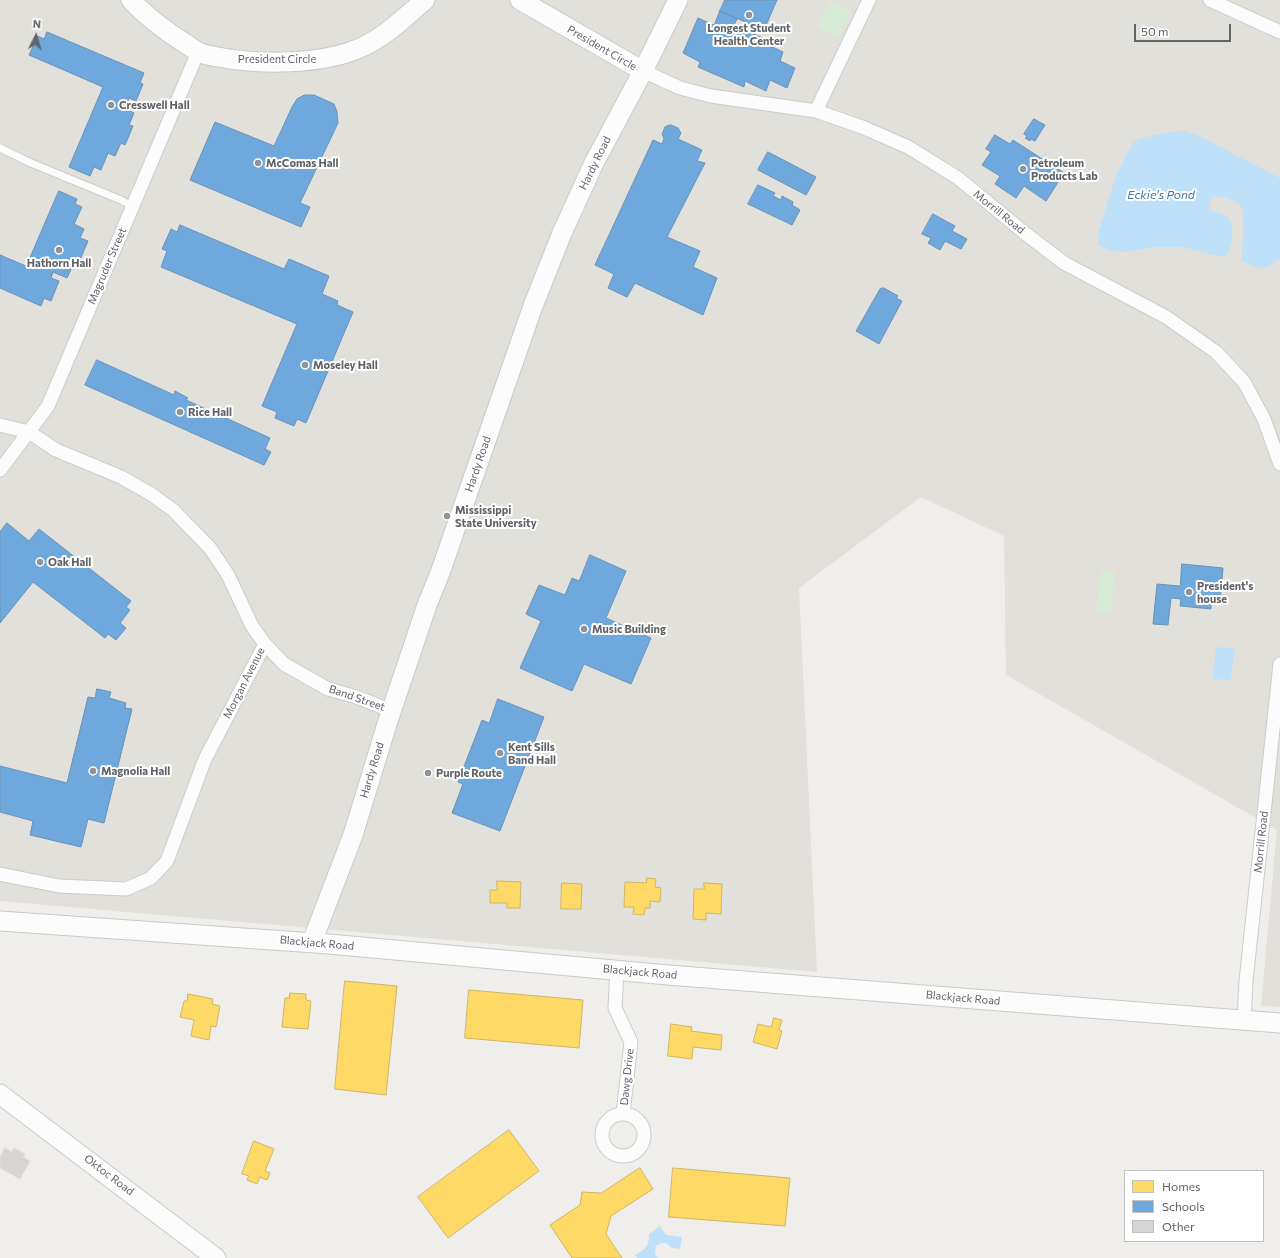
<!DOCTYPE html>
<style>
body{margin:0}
#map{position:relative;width:1280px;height:1258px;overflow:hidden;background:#efeeea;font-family:Commissioner,sans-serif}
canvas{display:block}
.legend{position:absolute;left:1124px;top:1170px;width:140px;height:72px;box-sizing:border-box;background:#fff;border:1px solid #bfc1c3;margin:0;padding:5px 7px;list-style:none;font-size:12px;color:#5f6368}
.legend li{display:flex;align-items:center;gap:8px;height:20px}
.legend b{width:20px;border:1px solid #bfc1c3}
.north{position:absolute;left:16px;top:16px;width:40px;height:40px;-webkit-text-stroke:3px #fff;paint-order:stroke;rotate:5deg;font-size:11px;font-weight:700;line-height:16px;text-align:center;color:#5f6368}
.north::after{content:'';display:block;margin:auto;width:14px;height:18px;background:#5f6368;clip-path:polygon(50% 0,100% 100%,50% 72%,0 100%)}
.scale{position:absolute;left:1134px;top:24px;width:97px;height:18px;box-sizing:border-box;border:2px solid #5f6368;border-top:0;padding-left:5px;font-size:12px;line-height:14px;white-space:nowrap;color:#5f6368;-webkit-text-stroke:3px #fff;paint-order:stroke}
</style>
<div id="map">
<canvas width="1280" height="1258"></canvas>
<ul class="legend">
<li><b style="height:11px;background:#ffd966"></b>Homes</li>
<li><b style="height:11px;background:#6fa8dc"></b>Schools</li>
<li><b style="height:11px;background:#d6d5d3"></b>Other</li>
</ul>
<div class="north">N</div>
<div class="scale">50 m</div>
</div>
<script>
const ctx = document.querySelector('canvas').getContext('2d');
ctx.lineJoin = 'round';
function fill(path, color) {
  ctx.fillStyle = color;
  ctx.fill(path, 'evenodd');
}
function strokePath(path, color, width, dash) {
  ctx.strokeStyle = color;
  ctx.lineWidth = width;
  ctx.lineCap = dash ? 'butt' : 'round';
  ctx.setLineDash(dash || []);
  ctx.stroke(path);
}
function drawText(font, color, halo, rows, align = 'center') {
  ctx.font = font + ' Commissioner,sans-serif';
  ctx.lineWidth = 4;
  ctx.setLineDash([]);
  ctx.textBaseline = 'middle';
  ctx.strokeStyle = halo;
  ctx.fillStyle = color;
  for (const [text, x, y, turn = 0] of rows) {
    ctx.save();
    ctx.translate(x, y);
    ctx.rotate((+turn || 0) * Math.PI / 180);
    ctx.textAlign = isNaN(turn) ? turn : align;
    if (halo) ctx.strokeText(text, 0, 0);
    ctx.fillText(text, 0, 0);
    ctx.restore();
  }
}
const education = new Path2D(`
 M0 0H1280V1007L1261 1006 1277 830 1006 675 1004 536 921 497 799 588 817 972 0 901Z`);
const green = new Path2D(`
 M830 1 852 10 839 38 817 28Z
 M1101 570 1115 571 1111 613 1096 612Z`);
const water = new Path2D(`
 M1177 131H1185L1201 137 1280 178V258C1265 272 1259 269 1241 260 1242 249 1246 215 1241 207 1237 199 1224 198 1216 196 1210 199 1208 203 1210 209L1215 212 1227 216 1232 225V241L1229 252 1223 257 1181 247H1153L1126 252 1111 251 1099 245 1098 233 1117 173 1133 142 1141 138Z
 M1216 647 1234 649 1231 680 1213 679Z
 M660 1226 666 1235 682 1237 680 1249 672 1248 666 1243H661L656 1246 655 1253 656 1256 658 1258H637L635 1255C646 1249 649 1246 649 1234Z`);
const homes = new Path2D(`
 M647 878 656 879 655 887 661 888 660 902 650 901V908H645L644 915 633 914 634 907H624L625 882 646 883Z
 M497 881 521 882 520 908H507V903H490V890H497Z
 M562 883 582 884 581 909H561Z
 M704 883 722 884 721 914 706 913V920L693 919 694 889H704Z
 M345 981 397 986 386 1095 335 1089Z
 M469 990 583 1000 579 1048 465 1038Z
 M290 993 306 994V1000L311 1001 308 1029 282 1027 285 998H289Z
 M188 994 213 999 212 1004 220 1006 216 1027 211 1026 209 1040 191 1036 194 1020 180 1017 184 1001H187Z
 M774 1018 782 1020 779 1030 782 1031 777 1049 753 1042 758 1024 771 1027Z
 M671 1024 692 1027 691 1031 722 1035 721 1050 693 1047 692 1059 668 1056Z
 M509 1130 539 1171 448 1238 418 1197Z
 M254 1141 274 1149 265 1171 270 1173 267 1180 260 1177 257 1184 247 1180 249 1176 242 1174Z
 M640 1168 653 1189 611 1216 606 1234 622 1258H572L550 1225 580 1205 582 1192 601 1193Z
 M673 1168 790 1178 785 1226 669 1217Z`);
const schools = new Path2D(`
 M725 0H777L764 30 720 11Z
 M720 11 737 19 734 25 765 39 764 43 783 52 780 61 795 68 787 88 770 80 766 91 745 81 744 87 698 67 700 62 683 53 698 18 714 25Z
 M47 32 144 73 140 83 143 84 136 101 129 98 125 109 134 113 129 125 133 126 125 145 121 143 115 156 108 153 101 170 94 167 90 176 69 167 103 87 29 55 38 36 44 39Z
 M305 95H314L334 104 337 112 338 123 300 203 310 207 301 227 190 180 215 122 274 146 292 107 297 99Z
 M1034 119 1045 125 1035 141 1031 139 1030 141 1025 138 1027 136 1024 134Z
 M671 125 678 128 681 133 678 139 702 150 697 161 705 163 667 237 700 251 693 267 717 278 703 315 635 283 627 297 608 288 614 274 595 265 653 140 662 144 664 139 662 134 665 127Z
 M995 135 1010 144 1013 140 1064 173 1046 201 1024 186 1016 198 995 184 1000 176 982 165 991 152 986 149Z
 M768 152 816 177 806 195 758 170Z
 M758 185 775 193 773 196 781 200 782 196 793 202 792 205 800 210 792 225 748 204Z
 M59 191 77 199 75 204 82 207 74 224 84 229 80 238 88 241 77 267 73 265 67 278 53 272 51 278 59 281 51 301 44 298 41 306 0 288V255L26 266Z
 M933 214 955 226 952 231 967 239 961 249 945 241 940 250 928 243 931 238 922 234Z
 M180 225 284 269 289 259 329 276 322 294 338 301 337 305 353 312 306 423 297 419 294 426 275 418 277 412 262 406 297 324 161 267 167 251 162 249 171 229 177 232Z
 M884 288 898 296 896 298 902 301 879 344 856 331 880 289Z
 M97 360 174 395 175 391 188 398 186 400 270 438 265 449 271 452 264 465 85 385Z
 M7 523 29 541 39 529 131 601 126 607 130 610 120 623 126 628 116 640 108 634 105 638 33 582 0 623V532Z
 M590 555 626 571 606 618 651 638 631 684 584 664 572 691 520 668 541 621 526 614 539 585 565 595 572 578 579 581Z
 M1182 564 1223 568 1220 602 1211 601V609L1180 606 1181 599 1171 598 1168 625 1153 624 1157 584 1180 586Z
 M97 689 111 692 109 698 126 703 125 708 132 709 104 823 88 819 81 847 30 835 33 821 0 812V766L67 783 88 697 95 698Z
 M498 699 544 717 500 831 452 813 463 784 458 782 482 720 489 723Z`);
const building = new Path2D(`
 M5 1148 12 1152 14 1148 25 1154 23 1157 30 1161 20 1179 0 1168V1158Z`);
const lane = new Path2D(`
 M0 148 31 163 121 200 132 206`);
const street = new Path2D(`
 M1210 0 1280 32
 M643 71 680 88 711 96 816 111 862 127 908 147 921 155 958 178 1026 234 1064 263 1166 317 1216 352 1244 382 1264 419 1280 464
 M816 111 869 0
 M0 425 29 432 56 450 121 477 151 494 173 510 210 548 228 575 252 626 265 644 205 759 167 861 151 878 126 889 59 886 0 874
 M0 470 48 406 198 52
 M265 644 284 664 328 689 357 697 392 711
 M617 970 615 1008 631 1042 623 1114
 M1244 1020 1246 981 1280 664
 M602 1135a21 21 0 1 1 42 0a21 21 0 1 1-42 0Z`);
const secondary = new Path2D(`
 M131 0C146 16 164 30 183 42 188 45 193 49 198 52 204 55 212 56 218 57 259 65 324 65 362 47 386 36 405 17 425 0
 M520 0 643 71
 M0 921 329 944 668 975 1280 1023
 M312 942 353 835 387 724 427 605 440 573 533 306 562 233 594 163 643 71 678 0
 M0 1094 216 1258`);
const markers = [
 [749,15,4,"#919496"],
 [111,105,4,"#919496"],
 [258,163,4,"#919496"],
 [1023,169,4,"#919496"],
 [59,250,4,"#919496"],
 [305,365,4,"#919496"],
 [180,412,4,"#919496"],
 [447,516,4,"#919496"],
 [40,562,4,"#919496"],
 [1189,592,4,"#919496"],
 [584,629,4,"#919496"],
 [500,753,4,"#919496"],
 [93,771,4,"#919496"],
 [428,773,4,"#919496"]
];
const poiNames = [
 ["Longest Student",749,28,"center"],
 ["Health Center",749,41,"center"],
 ["Cresswell Hall",119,105],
 ["McComas Hall",266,163],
 ["Petroleum",1031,163],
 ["Products Lab",1031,176],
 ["Hathorn Hall",59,263,"center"],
 ["Moseley Hall",313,365],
 ["Rice Hall",188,412],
 ["Mississippi",455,510],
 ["State University",455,523],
 ["Oak Hall",48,562],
 ["President's",1197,586],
 ["house",1197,599],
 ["Music Building",592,629],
 ["Kent Sills",508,747],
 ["Band Hall",508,760],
 ["Magnolia Hall",101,771],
 ["Purple Route",436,773]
];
const streetNames = [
 ["President Circle",602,48,30],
 ["President Circle",277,59],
 ["Hardy Road",595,163,-64],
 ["Morrill Road",999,212,39],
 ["Magruder Street",107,266,-67],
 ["Hardy Road",478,464,-71],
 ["Morgan Avenue",244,683,-63],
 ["Band Street",357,698,19],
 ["Hardy Road",372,770,-73],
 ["Morrill Road",1261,842,-84],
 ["Blackjack Road",317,943,5],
 ["Blackjack Road",640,972,5],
 ["Blackjack Road",963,998,5],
 ["Dawg Drive",627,1077,-84],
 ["Oktoc Road",109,1175,37]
];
const waterNames = [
 ["Eckie's Pond",1161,195]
];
fill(education, '#e2e0da');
fill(green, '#d8ebd6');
fill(water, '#bfe0f9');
fill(homes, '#ffd966');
strokePath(homes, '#cfb667', 1);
fill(schools, '#6fa8dc');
strokePath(schools, '#6a93b9', 1);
fill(building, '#d6d5d3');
strokePath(building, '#deddd9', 1);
strokePath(lane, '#cbcccc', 9);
strokePath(street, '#cbcccc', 15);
strokePath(secondary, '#cacacb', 21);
strokePath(lane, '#fdfcfc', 7);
strokePath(street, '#fdfcfc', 13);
strokePath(secondary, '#fdfcfc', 19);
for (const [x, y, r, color] of markers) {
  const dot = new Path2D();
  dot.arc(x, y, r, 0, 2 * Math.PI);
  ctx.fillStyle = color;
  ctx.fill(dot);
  strokePath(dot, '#fff', 1.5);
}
drawText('bold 11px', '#5f6368', '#fff', poiNames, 'left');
drawText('11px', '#5f6368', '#fff', streetNames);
drawText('italic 12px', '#4174aa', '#fff', waterNames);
</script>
